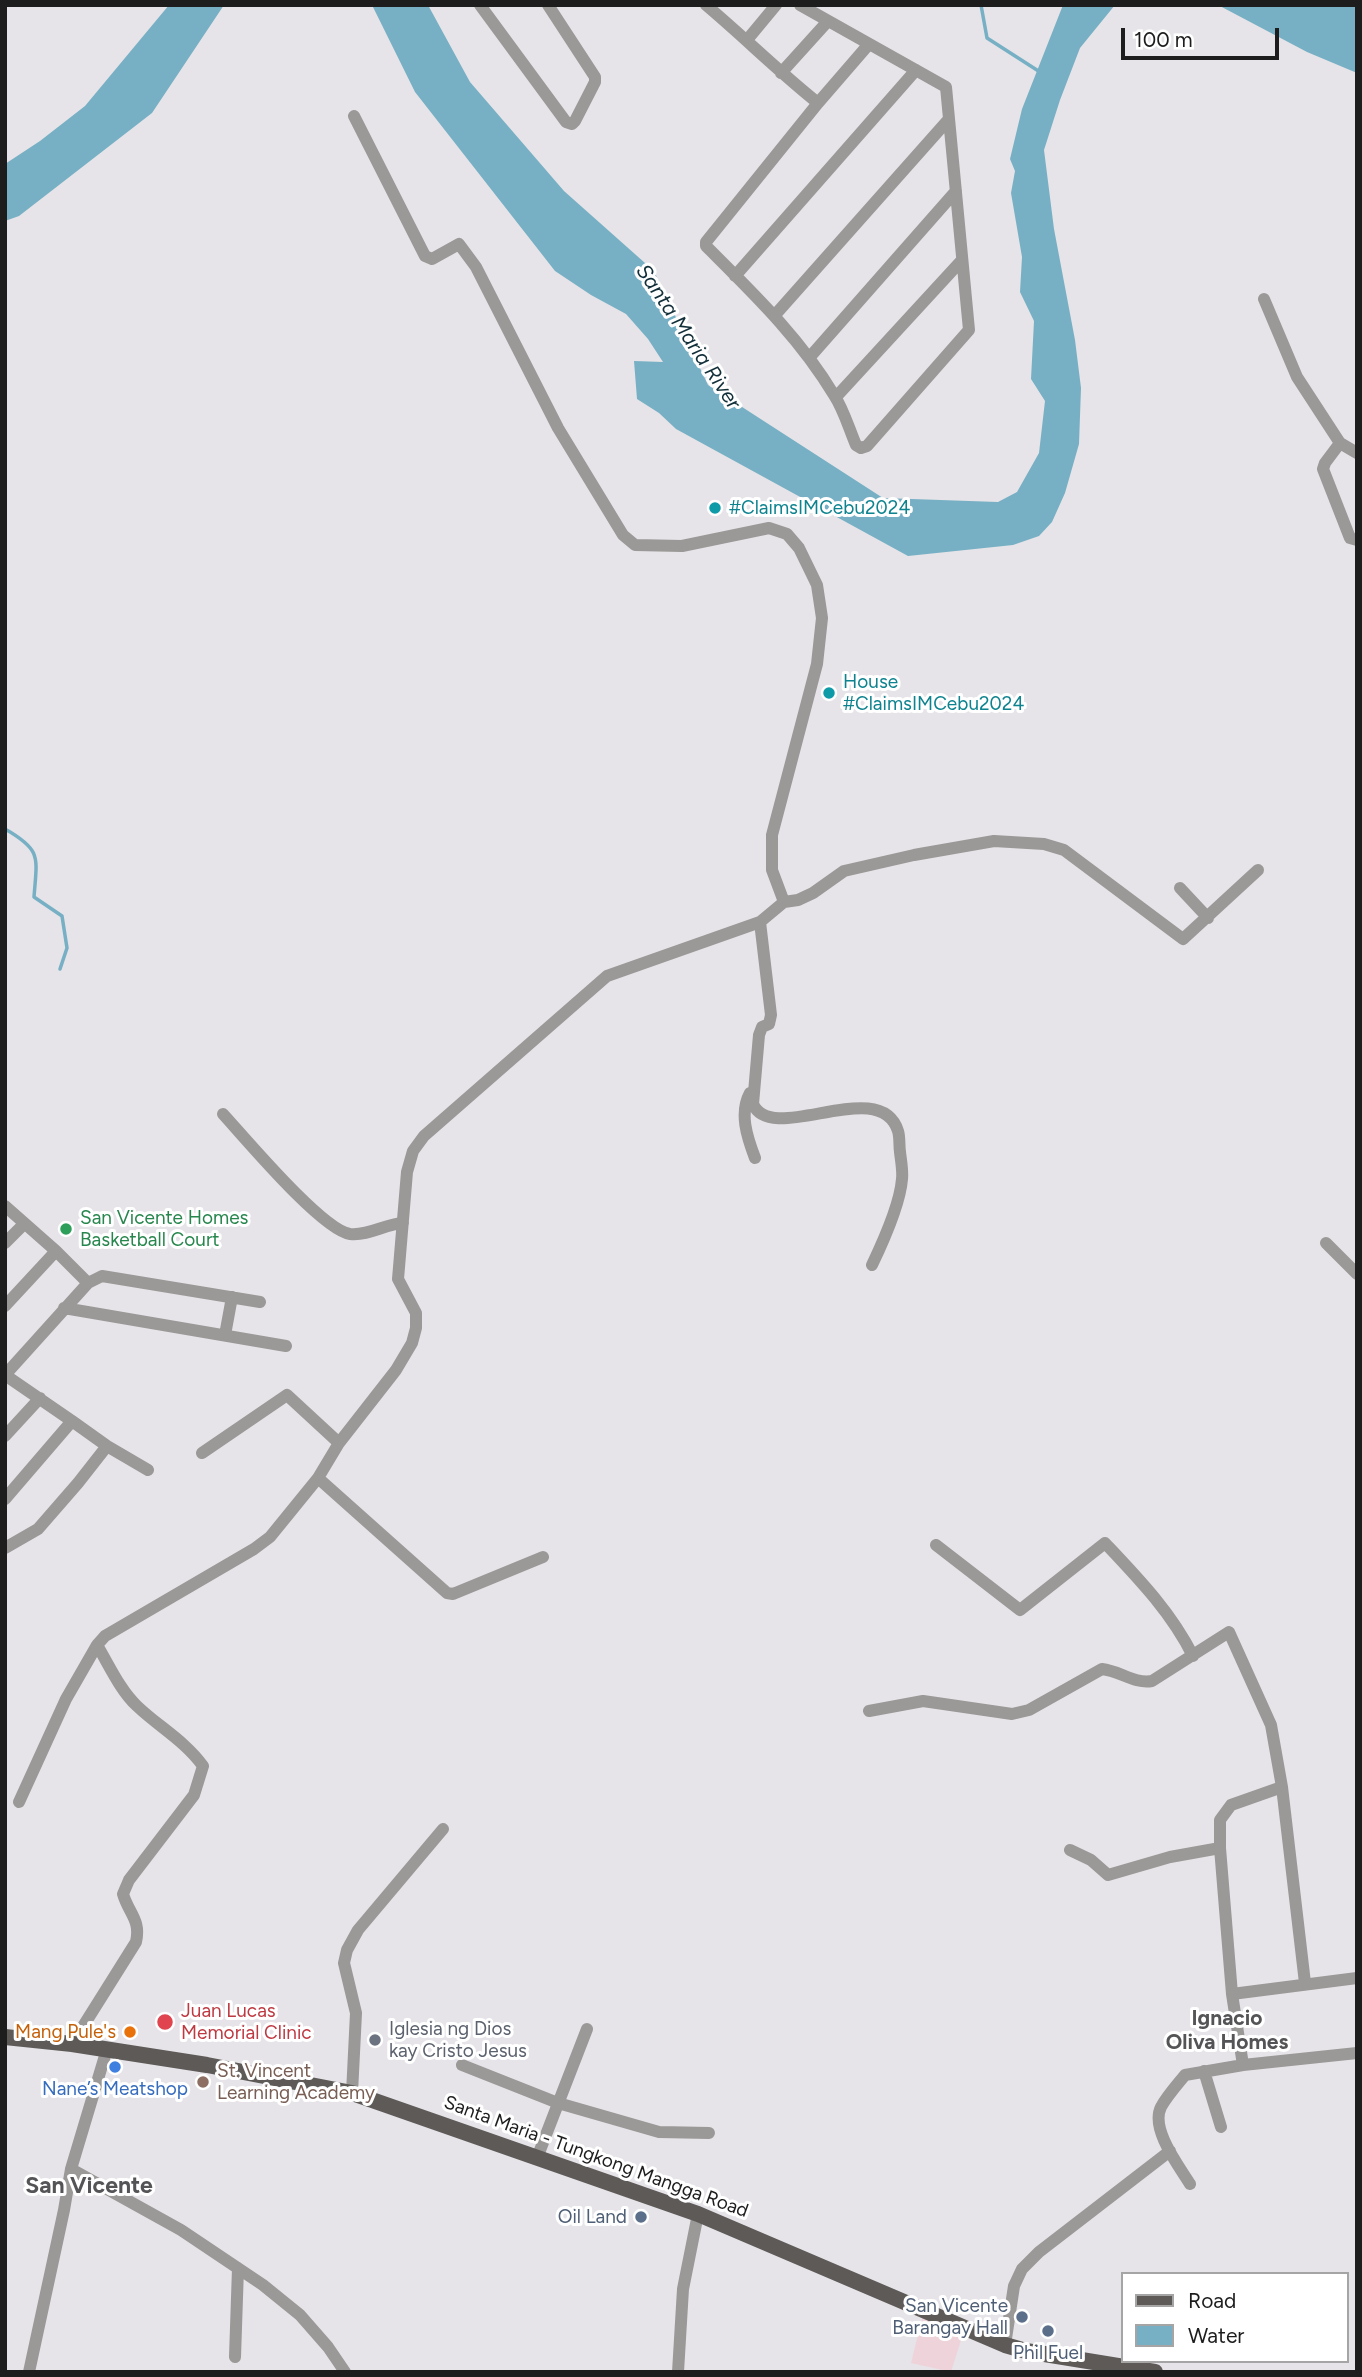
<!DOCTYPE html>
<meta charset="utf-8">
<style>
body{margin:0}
#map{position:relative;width:1362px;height:2377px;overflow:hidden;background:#e6e4e8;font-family:Figtree,sans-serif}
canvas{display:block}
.frame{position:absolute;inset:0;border:7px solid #1d1d1e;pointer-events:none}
.legend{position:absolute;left:1121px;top:2272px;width:228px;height:91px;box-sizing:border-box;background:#fff;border:2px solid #a5a5a5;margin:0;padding:9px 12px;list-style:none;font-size:21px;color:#1d1d1e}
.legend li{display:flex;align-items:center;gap:14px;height:35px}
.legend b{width:35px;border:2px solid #a5a5a5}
.scale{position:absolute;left:1121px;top:28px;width:158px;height:32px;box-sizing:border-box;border:4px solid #1d1d1e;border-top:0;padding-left:9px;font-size:21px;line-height:24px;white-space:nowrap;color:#1d1d1e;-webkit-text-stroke:5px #fff;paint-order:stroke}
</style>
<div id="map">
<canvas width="1362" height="2377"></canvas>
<div class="frame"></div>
<ul class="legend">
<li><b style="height:9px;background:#5d5a58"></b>Road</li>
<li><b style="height:19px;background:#77b0c4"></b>Water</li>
</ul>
<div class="scale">100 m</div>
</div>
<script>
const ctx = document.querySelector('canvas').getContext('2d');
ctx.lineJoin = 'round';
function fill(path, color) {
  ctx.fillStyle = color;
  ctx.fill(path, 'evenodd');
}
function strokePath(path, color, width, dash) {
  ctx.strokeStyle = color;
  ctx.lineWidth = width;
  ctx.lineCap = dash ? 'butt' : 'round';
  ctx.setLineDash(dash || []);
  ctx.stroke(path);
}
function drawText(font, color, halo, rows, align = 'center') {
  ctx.font = font + ' Figtree,sans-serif';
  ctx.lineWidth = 6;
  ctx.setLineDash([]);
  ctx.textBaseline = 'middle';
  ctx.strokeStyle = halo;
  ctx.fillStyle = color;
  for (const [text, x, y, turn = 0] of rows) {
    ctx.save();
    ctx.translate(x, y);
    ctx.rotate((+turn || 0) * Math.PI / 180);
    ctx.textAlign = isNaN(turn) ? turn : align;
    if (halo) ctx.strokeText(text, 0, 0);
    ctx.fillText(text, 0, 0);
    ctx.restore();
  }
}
const commercial = new Path2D(`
 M923 2314 964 2331 951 2372 911 2363Z`);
const water = new Path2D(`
 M169 5H224L152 113 19 216 5 221V164L40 141 85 106Z
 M372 5H428L470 82 564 191 654 271 708 385 883 498 998 502 1017 492 1039 453 1045 401 1031 379 1034 321 1020 292 1022 257 1011 193 1015 171 1010 159 1022 109 1063 5H1115L1080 48 1060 100 1044 150 1054 229 1075 340 1081 388 1079 444 1065 493 1052 522 1039 536 1013 545 908 556 676 429 659 413 637 399 634 361 663 362 648 339 626 314 591 295 555 271 415 92Z
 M1218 5H1357V73L1307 52Z`);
const stream = new Path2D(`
 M981 5 987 38 1040 72
 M5 829C42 850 37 857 34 897L62 916 67 948 60 969`);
const minor = new Path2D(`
 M480 5 566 122 572 124 575 121 595 82V77L548 5
 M706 5C744 37 779 72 818 103
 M800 5 946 87 969 330 867 446 861 448 856 445C849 429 844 410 834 395 800 338 753 293 706 246V242L818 103 869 44
 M747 40 776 5
 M781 73 828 21
 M354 116 425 256 432 259 459 244 476 267 558 428 623 535 635 545 682 546 769 528 787 534 799 548 817 585 822 618 817 664 772 835V870L784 902
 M735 276 916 70
 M1264 299 1297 377 1340 443 1325 463 1323 469 1350 538 1357 540
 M775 315 949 119
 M809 358 956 191
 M836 397 962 260
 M1340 443 1357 453
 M1180 888 1208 918
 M760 922 771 1015 769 1024 762 1027 759 1035 753 1104C772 1147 880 1074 898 1131 900 1137 899 1146 900 1152 901 1161 903 1171 902 1179 900 1205 883 1242 872 1265
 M750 1093C739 1113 747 1137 755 1158
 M223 1114C245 1138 322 1230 350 1234 369 1236 385 1224 403 1223
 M5 1206 56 1251 88 1283 5 1375
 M5 1243 24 1224
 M1326 1243 1357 1274
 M88 1283 102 1276 260 1302
 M5 1306 56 1251
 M64 1308 286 1346
 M225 1335 232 1297
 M5 1375 72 1421 5 1499
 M72 1421 107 1446 148 1470
 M5 1436 40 1398
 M202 1453 287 1395 339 1443
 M318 1478 447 1593 453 1594 543 1557
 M936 1545 1020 1610 1105 1543C1138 1578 1171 1612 1193 1656
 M5 1548 38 1529 78 1483 107 1446
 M869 1711 923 1701 1012 1714 1029 1710 1102 1669C1120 1671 1134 1684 1152 1681L1229 1632 1271 1725 1282 1787 1305 1983
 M19 1802 66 1699 97 1645
 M1070 1850 1091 1860 1108 1875 1170 1857 1220 1848
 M1232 1994 1357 1978
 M72 2044 136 1942C141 1920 129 1914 123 1894L129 1880 194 1795 203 1766C185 1741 159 1727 137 1706 120 1690 109 1665 97 1645L105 1636 254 1549 270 1537 318 1478 339 1443 396 1370 412 1343 416 1328V1313L398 1279 407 1172 413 1151 424 1136 607 976 760 922 784 902 798 900 813 893 844 871 914 855 994 841 1044 844 1064 850 1183 939 1258 870
 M462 2065 558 2103 659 2132 709 2133
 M1243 2065 1232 1994 1220 1848V1820L1231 1805 1282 1787
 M1204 2071 1221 2127
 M352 2093 356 2013 344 1963 347 1950 358 1930 443 1829
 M537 2158 587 2029
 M71 2169 181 2230 263 2285 300 2315 328 2347 345 2372
 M1190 2184C1179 2166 1150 2129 1161 2107 1167 2096 1177 2085 1185 2075L1243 2065 1357 2053
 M1005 2345 1014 2286 1022 2269 1039 2252 1170 2151
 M235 2357 238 2268
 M29 2372 64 2210 71 2169 107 2049
 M678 2372 683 2289 698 2214`);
const major = new Path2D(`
 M5 2037 72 2044 207 2065 352 2093 698 2214 1005 2345 1026 2351 1155 2372`);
const markers = [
 [715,508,7,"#0f9aa8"],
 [829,693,7,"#0f9aa8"],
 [66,1229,7,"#2e9e5b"],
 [165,2022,9,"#e0444e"],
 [130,2032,7,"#e8710a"],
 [375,2040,7,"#6b7280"],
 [115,2067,7,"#3f7fe0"],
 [203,2082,7,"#8d6e63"],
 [641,2217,7,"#5c6f8a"],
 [1022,2317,7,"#5c6f8a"],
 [1048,2331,7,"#5c6f8a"]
];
const cultureNames = [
 ["#ClaimsIMCebu2024",729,508],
 ["House",843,682],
 ["#ClaimsIMCebu2024",843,704]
];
const leisureNames = [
 ["San Vicente Homes",80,1218],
 ["Basketball Court",80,1240]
];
const healthNames = [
 ["Juan Lucas",181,2011],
 ["Memorial Clinic",181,2033]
];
const worshipNames = [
 ["Iglesia ng Dios",389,2029],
 ["kay Cristo Jesus",389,2051]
];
const foodNames = [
 ["Mang Pule's",116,2032]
];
const educationNames = [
 ["St. Vincent",217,2071],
 ["Learning Academy",217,2093]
];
const shopNames = [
 ["Nane’s Meatshop",115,2089]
];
const streetNames = [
 ["Santa Maria - Tungkong Mangga Road",596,2157,20]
];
const serviceNames = [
 ["Oil Land",627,2217],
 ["San Vicente",1008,2306],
 ["Barangay Hall",1008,2328],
 ["Phil Fuel",1048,2353,"center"]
];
const waterNames = [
 ["Santa Maria River",688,337,56]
];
const neighbourhoodNames = [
 ["Ignacio",1227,2019],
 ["Oliva Homes",1227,2043]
];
const quarterNames = [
 ["San Vicente",89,2186]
];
fill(commercial, '#eed4da');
fill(water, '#77b0c4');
strokePath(stream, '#77b0c4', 3.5);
strokePath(minor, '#9a9997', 12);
strokePath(major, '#5d5a58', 16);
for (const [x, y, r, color] of markers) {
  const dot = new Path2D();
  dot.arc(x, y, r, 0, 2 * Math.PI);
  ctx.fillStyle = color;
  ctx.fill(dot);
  strokePath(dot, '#fff', 2.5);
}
drawText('19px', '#0d838f', '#fff', cultureNames, 'left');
drawText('19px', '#27864d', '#fff', leisureNames, 'left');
drawText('19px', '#be3a42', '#fff', healthNames, 'left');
drawText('19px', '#5b616d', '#fff', worshipNames, 'left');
drawText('19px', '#c56008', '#fff', foodNames, 'right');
drawText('19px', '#785e54', '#fff', educationNames, 'left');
drawText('19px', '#366cbe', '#fff', shopNames);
drawText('19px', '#1d1d1e', '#fff', streetNames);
drawText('19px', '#4e5e75', '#fff', serviceNames, 'right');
drawText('italic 21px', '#122f39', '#fff', waterNames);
drawText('bold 21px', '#545356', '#fff', neighbourhoodNames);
drawText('bold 23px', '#545356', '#fff', quarterNames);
</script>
